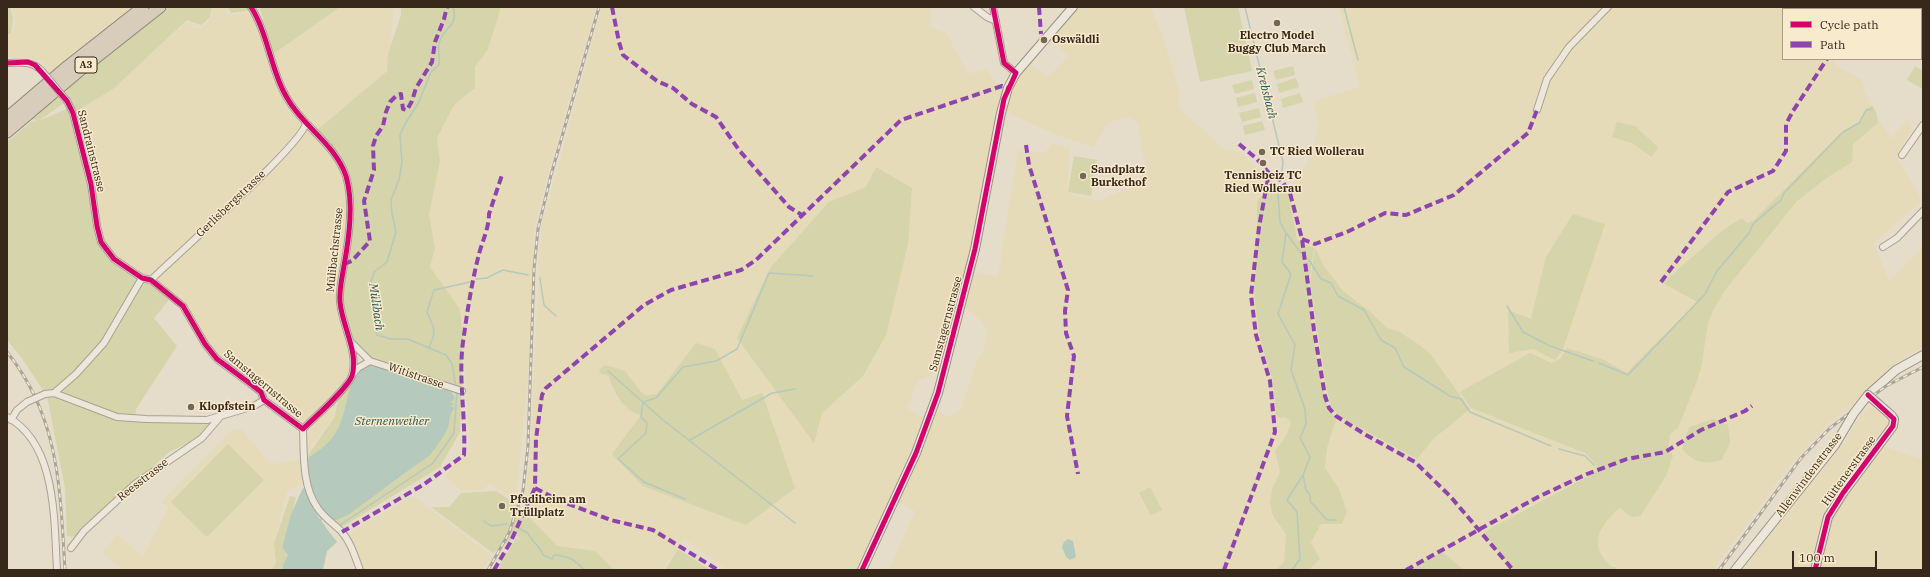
<!DOCTYPE html>
<meta charset="utf-8">
<style>
body{margin:0}
#map{position:relative;width:1930px;height:577px;overflow:hidden;background:#e5dcc9;font-family:"IBM Plex Serif",serif}
canvas{display:block}
.frame{position:absolute;inset:0;border:8px solid #37281b;pointer-events:none}
.legend{position:absolute;left:1782px;top:8px;width:140px;height:52px;box-sizing:border-box;background:#f7eacd;border:1px solid #aa9c86;margin:0;padding:5px 7px;list-style:none;font-size:12px;color:#37281b}
.legend li{display:flex;align-items:center;gap:8px;height:20px}
.legend b{width:20px;border:1px solid #aa9c86}
.scale{position:absolute;left:1792px;top:551px;width:85px;height:18px;box-sizing:border-box;border:2px solid #37281b;border-top:0;padding-left:5px;font-size:12px;line-height:14px;white-space:nowrap;color:#37281b;-webkit-text-stroke:3px #f7eacd;paint-order:stroke}
</style>
<div id="map">
<canvas width="1930" height="577"></canvas>
<div class="frame"></div>
<ul class="legend">
<li><b style="height:5px;background:#d6006c"></b>Cycle path</li>
<li><b style="height:5px;background:#8e44ad"></b>Path</li>
</ul>
<div class="scale">100 m</div>
</div>
<script>
const ctx = document.querySelector('canvas').getContext('2d');
ctx.lineJoin = 'round';
function fill(path, color) {
  ctx.fillStyle = color;
  ctx.fill(path, 'evenodd');
}
function strokePath(path, color, width, dash) {
  ctx.strokeStyle = color;
  ctx.lineWidth = width;
  ctx.lineCap = dash ? 'butt' : 'round';
  ctx.setLineDash(dash || []);
  ctx.stroke(path);
}
function drawText(font, color, halo, rows, align = 'center') {
  ctx.font = font + ' "IBM Plex Serif",serif';
  ctx.lineWidth = 3;
  ctx.setLineDash([]);
  ctx.textBaseline = 'middle';
  ctx.strokeStyle = halo;
  ctx.fillStyle = color;
  for (const [text, x, y, turn = 0] of rows) {
    ctx.save();
    ctx.translate(x, y);
    ctx.rotate((+turn || 0) * Math.PI / 180);
    ctx.textAlign = isNaN(turn) ? turn : align;
    if (halo) ctx.strokeText(text, 0, 0);
    ctx.fillText(text, 0, 0);
    ctx.restore();
  }
}
const farmland = new Path2D(`
 M12 7H134L50 73 40 60 22 57H7V34H13L16 20Z
 M213 7H224L227 15 251 13 284 96 290 109 333 155 339 164 347 186 348 226 340 281 351 368 348 378 342 388 315 414 301 422 254 380 239 369 235 372 214 355 176 298 127 269 101 242 75 112 113 89 187 21 199 26H190L206 40 193 28 202 27 211 18Z
 M340 7H394L387 71 316 131 300 114 285 90 272 55Z
 M501 7H596L542 195 534 233 529 366 516 502 489 483 484 490H461L445 476 470 451 463 342 460 309 430 267 435 248 429 215 440 161 437 138 454 105 475 88V67L488 49Z
 M602 7H930V27L946 33 968 74 985 69 1002 90 972 243 939 371 918 381 907 408 923 418 907 464 858 570H728L684 538 663 570H593L535 538 523 507 530 463 541 229Z
 M1079 7H1150L1161 31 1178 86 1180 109 1225 150 1238 151 1272 181 1257 202V232L1255 254 1256 269 1253 289 1272 380 1276 415 1280 418 1285 417 1291 422 1287 434 1275 451 1280 472 1272 489 1273 516 1286 534 1284 562 1276 570H889L915 511 898 502 935 410 949 417 961 410 977 360 983 353 988 332 980 319 964 307 974 272 998 277 1018 151 1045 153 1052 143 1070 148 1067 193 1099 201 1134 186 1145 166 1138 123 1128 117 1109 122 1093 147 1059 136 1009 113 1005 108 1013 85 1029 64 1048 77 1069 56 1052 40Z
 M1339 7H1828L1827 9H1783V59H1833L1835 65 1861 79 1870 105 1891 139 1907 119 1912 129 1896 157 1922 200 1874 243 1889 281 1923 247V348L1906 356 1888 370 1858 401 1832 420 1787 469 1713 570H1309L1319 559 1311 542 1321 524H1342L1339 489 1325 468 1327 448 1336 420 1328 409 1324 395 1313 337 1308 289 1314 248 1304 244 1297 239 1288 194 1309 160 1319 129 1314 101 1360 87Z
 M338 396 333 418 312 445 307 457V480L287 491 274 545 276 563 272 570H123L103 553 117 534 143 557 168 508 161 502 231 431 241 429 270 464 301 460 311 427 319 413Z
 M1872 407 1886 416 1888 429 1876 444 1921 459 1923 455V570H1742L1844 443 1861 414Z
 M413 496 492 556 482 570H362L349 537 352 531Z`);
const green = new Path2D(`
 M7 7H10L13 18 11 34H7Z
 M169 7H212L210 17 201 25 187 20 113 89 75 112 73 105 63 92 101 60Z
 M228 7H249L252 10 231 13Z
 M261 7H340L272 55C267 39 265 24 260 8Z
 M401 7H501L488 49 475 67V88L454 105 437 138 440 161 429 215 435 248 430 267 460 309 463 342 460 432 440 467 342 527 334 521C366 499 414 473 438 444 447 434 447 416 455 408L451 406 455 404 451 402 455 399 452 387 372 360 353 343 342 304 350 229 349 183 316 131 387 71 388 54 401 15Z
 M1184 7H1238L1252 71 1200 82Z
 M1293 66 1295 75 1276 80 1273 71Z
 M1915 66 1923 71V89L1907 80Z
 M1296 78 1299 87 1279 93 1277 84Z
 M1252 80 1254 89 1235 94 1232 85Z
 M1255 93 1257 102 1238 107 1236 98Z
 M1300 93 1303 102 1283 108 1281 99Z
 M59 94 65 102 39 121 69 108 94 183 101 242 114 259 151 280 171 297 154 318 177 346 136 409 135 419 215 420 201 437 169 452 85 527 78 537 67 536 65 488 47 396 21 357 7 340V142L32 121 36 122 32 117Z
 M1872 105 1876 112 1878 123 1853 144 1852 162 1825 179 1797 201 1726 289 1713 310 1708 323 1701 368 1695 386 1678 428 1670 434 1668 448 1673 456 1666 476 1640 516 1631 517 1620 508 1618 509C1597 529 1588 546 1612 567H1617L1615 570H1514L1486 535V531L1598 471 1595 464 1585 453 1471 408 1460 392 1530 353 1551 363 1560 359 1567 348 1602 359 1627 373C1649 348 1674 327 1697 302L1663 283 1724 229 1742 218 1747 223 1753 221 1841 133 1860 121 1865 111Z
 M1259 108 1261 117 1242 122 1239 113Z
 M1262 121 1265 130 1245 135 1243 126Z
 M1617 122 1635 126 1658 147 1652 157 1632 143 1612 137Z
 M1074 156 1097 160 1091 196 1068 192Z
 M876 167 912 188 908 244 886 335 863 376 822 413 814 443 737 338 770 268 829 202 866 187Z
 M1272 181 1288 194 1297 239 1304 244 1314 248 1308 289 1313 337 1324 395 1328 409 1336 420 1327 448 1325 468 1339 489 1347 512 1342 524H1321L1311 542 1320 559 1309 570H1276L1284 562 1286 534 1273 516 1270 503 1272 489 1280 472 1275 451 1287 434 1291 422 1285 417 1280 418 1276 415 1273 382 1260 338 1253 289 1256 269 1255 254 1257 232V202Z
 M1573 214 1605 224 1563 349 1555 360 1533 349 1509 353 1508 310 1531 319 1546 257Z
 M1315 247 1323 265 1344 292 1368 310 1387 328 1398 331 1418 344 1431 355 1470 409 1433 439 1417 459 1339 416 1331 406 1326 386 1313 304 1310 284Z
 M696 343 715 349 742 400 762 393 795 488 746 525 643 486 612 454 641 415C623 411 614 392 609 376L600 373 599 370 605 365 625 371 641 392 647 396 655 394 656 395Z
 M366 364 339 427 328 445 308 486 306 458 334 418 340 395 359 369Z
 M1714 419 1728 425 1730 442 1722 460C1704 464 1695 464 1682 449L1689 427Z
 M228 444 264 480 207 537 171 502Z
 M1150 487 1162 510 1151 515 1139 493Z
 M496 491 517 505 557 546 595 551 614 570H497L516 538 522 541 517 536 493 553 431 507H449L461 493Z
 M290 496 296 497 282 548 288 555 283 565V570H272L276 563 274 544Z
 M678 549 710 570H665Z
 M1442 552 1464 570H1409Z`);
const water = new Path2D(`
 M366 365 385 367 452 392 455 399 451 402 455 404 451 406 455 408C449 414 450 420 448 427 444 437 437 446 430 455L348 515 334 521C314 508 305 480 309 457 320 450 329 444 336 432 350 409 343 386 366 365Z
 M303 488 307 490C311 510 325 526 337 542L327 551 323 570H283V565L288 555 282 548 291 514Z
 M1068 539 1073 541 1076 557 1070 560 1066 557 1062 547 1064 542Z`);
const stream = new Path2D(`
 M453 7C459 27 444 26 439 43 438 49 440 58 439 65L431 72 418 104 405 124 400 135 402 163 399 180 391 200 392 214 396 232 387 262 374 272 370 285 377 335 391 339H408L446 355 452 364 456 386
 M1245 7 1283 162 1281 180
 M1344 7 1358 60
 M1278 193 1280 222 1286 233 1282 262 1291 274 1278 314 1295 345 1291 370 1305 409 1306 424 1300 438 1310 457 1303 475 1287 500 1297 512 1300 559 1292 570
 M1287 234 1301 253
 M1309 260 1321 279 1331 283 1338 296 1364 310 1381 340 1395 348 1404 367 1450 396 1461 399 1470 412 1551 446
 M540 278 544 305 556 316
 M476 279 487 278 503 270 528 275
 M1507 306 1523 332 1550 346 1593 361
 M429 347C437 332 434 327 427 312L434 290 470 282
 M1599 363 1628 375 1705 294 1717 271 1749 233 1753 224 1781 200 1784 193 1843 132 1859 123 1866 110 1872 109
 M608 371 663 420 795 523
 M690 440 772 393 795 389
 M1559 449 1585 456 1594 465
 M1303 475 1306 490 1310 495V501L1327 520H1336
 M685 499 644 482 618 459 646 433 647 423 641 417 643 402 656 398 683 367 716 361 737 349 769 273 813 276
 M484 521 491 526 507 524
 M321 523V517
 M340 525 433 463 454 433 457 392
 M520 529 528 533C532 543 541 546 543 555L552 559 554 555C567 555 576 560 584 570`);
const street = new Path2D(`
 M251 7C270 37 271 78 293 107 310 131 336 147 346 176 354 203 349 238 344 266 342 278 339 290 340 302 342 326 359 352 352 376 347 389 314 418 303 429
 M974 7 987 17 996 21
 M993 7 1004 63 1016 73
 M1863 9 1866 7
 M7 63C21 63 31 60 42 71
 M67 101 73 113 91 184 97 226 101 242 114 259 142 278 151 280 183 306 205 344 217 359 252 385 261 392 264 400 303 429
 M1537 110 1547 79 1569 47 1608 7
 M1902 155 1923 125
 M1883 247 1897 238 1923 211
 M151 280C175 256 303 144 306 123
 M350 341 370 361 462 391
 M352 375 358 368 370 361
 M54 393 76 374 104 343 142 278
 M45 394 54 393 117 417 146 419 207 420 254 406 264 400
 M7 417C57 443 54 521 57 570
 M11 420 17 410 27 402
 M303 429C304 453 302 486 317 507 323 517 333 523 341 531 351 542 355 557 360 570
 M71 548 84 531 135 484 202 438 220 417`);
const secondary = new Path2D(`
 M1868 395 1896 370 1923 355
 M862 570 916 453 938 393 975 249 1001 113 1008 88 1016 73 1073 7
 M1735 570 1835 445
 M1815 570 1828 517 1843 493 1893 426 1894 419 1891 415`);
const highway = new Path2D(`
 M7 118 68 66 143 7
 M7 132 79 71 160 7`);
const rail = new Path2D(`
 M7 352C60 418 60 490 65 570
 M488 570 509 533 523 491 528 446 534 269 538 229 551 175 599 7
 M1719 570 1801 458 1830 428 1886 386 1923 367`);
const streetBridge = new Path2D(`
 M42 71 67 101
 M27 402 45 394`);
const secondaryBridge = new Path2D(`
 M1835 445 1854 413 1868 395 1891 415`);
const quiet = new Path2D(`
 M612 7 619 42 623 55 657 81 673 88 692 104 716 117 739 150 789 207 802 215
 M1039 7 1041 34
 M1239 144 1257 159 1269 173 1282 181 1290 193 1302 239 1314 330 1325 396 1329 408 1336 416 1366 435 1415 462 1450 496 1513 570
 M1026 145 1029 165 1068 290 1065 311 1066 333 1074 356 1067 416 1078 474
 M1302 239 1315 244 1349 231 1385 213 1406 215 1454 195 1528 133 1537 110
 M344 264 352 261 370 241 364 201 374 170 373 146 376 136 383 126 386 112 390 102 397 95 401 94 403 109 407 110 412 101 416 88 432 62 435 42 444 19 447 7
 M1661 282 1728 192 1773 171 1786 151V124L1793 111 1827 59
 M535 488 558 500 611 520 653 530 718 570
 M342 532 423 485 464 455C466 417 458 380 463 342 467 314 471 286 478 258 481 244 489 229 489 214L502 175
 M494 570 510 543 535 488 536 439 542 395 546 388 644 305 671 290 741 270 756 260 901 120 1002 86 1008 88
 M1224 570 1275 432 1270 381 1256 335 1251 295 1259 227 1269 173
 M1406 570 1538 497 1587 474 1627 459 1665 452 1701 430 1745 411 1752 406`);
const cycleway = new Path2D(`
 M7 63 28 62 35 65 67 101 73 113 91 184 97 226 101 242 114 259 142 278 151 280 183 306 205 344 217 359 252 385 261 392 264 400 303 429C314 418 347 389 352 376 359 352 342 326 340 302 339 290 342 278 344 266 349 238 354 203 346 176 336 147 310 131 293 107 271 78 270 37 251 7
 M862 570 916 453 938 393 975 249 1004 99 1016 73 1004 63 993 7
 M1815 570 1828 517 1843 493 1893 426 1894 419 1868 395`);
const markers = [
 [1277,23,4,"#746758"],
 [1044,40,4,"#746758"],
 [1262,152,4,"#746758"],
 [1263,163,4,"#746758"],
 [1083,176,4,"#746758"],
 [191,407,4,"#746758"],
 [502,506,4,"#746758"]
];
const shields = [
 [86,65,22]
];
const shieldNames = [
 ["A3",86,65]
];
const poiNames = [
 ["Electro Model",1277,36,"center"],
 ["Buggy Club March",1277,49,"center"],
 ["Oswäldli",1052,40],
 ["TC Ried Wollerau",1270,152],
 ["Sandplatz",1091,170],
 ["Burkethof",1091,183],
 ["Tennisbeiz TC",1263,176,"center"],
 ["Ried Wollerau",1263,189,"center"],
 ["Klopfstein",199,407],
 ["Pfadiheim am",510,500],
 ["Trüllplatz",510,513]
];
const streetNames = [
 ["Sandrainstrasse",91,151,76],
 ["Gerlisbergstrasse",231,204,-44],
 ["Mülibachstrasse",335,250,-84],
 ["Samstagernstrasse",946,324,-75],
 ["Witistrasse",416,376,19],
 ["Samstagernstrasse",263,384,40],
 ["Hüttenerstrasse",1849,471,-54],
 ["Allenwindenstrasse",1809,475,-53],
 ["Reesstrasse",143,480,-38]
];
const waterNames = [
 ["Krebsbach",1266,93,76],
 ["Mülibach",376,307,82],
 ["Sternenweiher",392,422]
];
fill(farmland, '#e6dbb8');
fill(green, '#d5d4aa');
fill(water, '#b5c9bc');
strokePath(stream, '#b5c9bc', 1.5);
strokePath(street, '#a9a193', 8);
strokePath(secondary, '#999083', 10);
strokePath(highway, '#8f867a', 13);
strokePath(street, '#ece6db', 6);
strokePath(secondary, '#ece6db', 8);
strokePath(highway, '#d8ccba', 11);
strokePath(rail, '#aaa59c', 3);
strokePath(rail, '#f7eacd', 1.5, [4.5]);
strokePath(streetBridge, '#a9a193', 8, []);
strokePath(secondaryBridge, '#999083', 10, []);
strokePath(streetBridge, '#ece6db', 6);
strokePath(secondaryBridge, '#ece6db', 8);
strokePath(quiet, '#8e44ad', 4, [8, 4]);
strokePath(cycleway, '#d6006c', 5);
for (const [x, y, r, color] of markers) {
  const dot = new Path2D();
  dot.arc(x, y, r, 0, 2 * Math.PI);
  ctx.fillStyle = color;
  ctx.fill(dot);
  strokePath(dot, '#f7eacd', 1.5);
}
for (const [x, y, w] of shields) {
  const box = new Path2D();
  box.roundRect(x - w / 2, y - 8, w, 16, 3);
  ctx.fillStyle = '#f7eacd';
  ctx.fill(box);
  strokePath(box, '#37281b', 1);
}
drawText('bold 10px', '#37281b', null, shieldNames);
drawText('bold 11px', '#37281b', '#f7eacd', poiNames, 'left');
drawText('11px', '#37281b', '#f7eacd', streetNames);
drawText('italic 12px', '#2a5854', '#f7eacd', waterNames);
</script>
